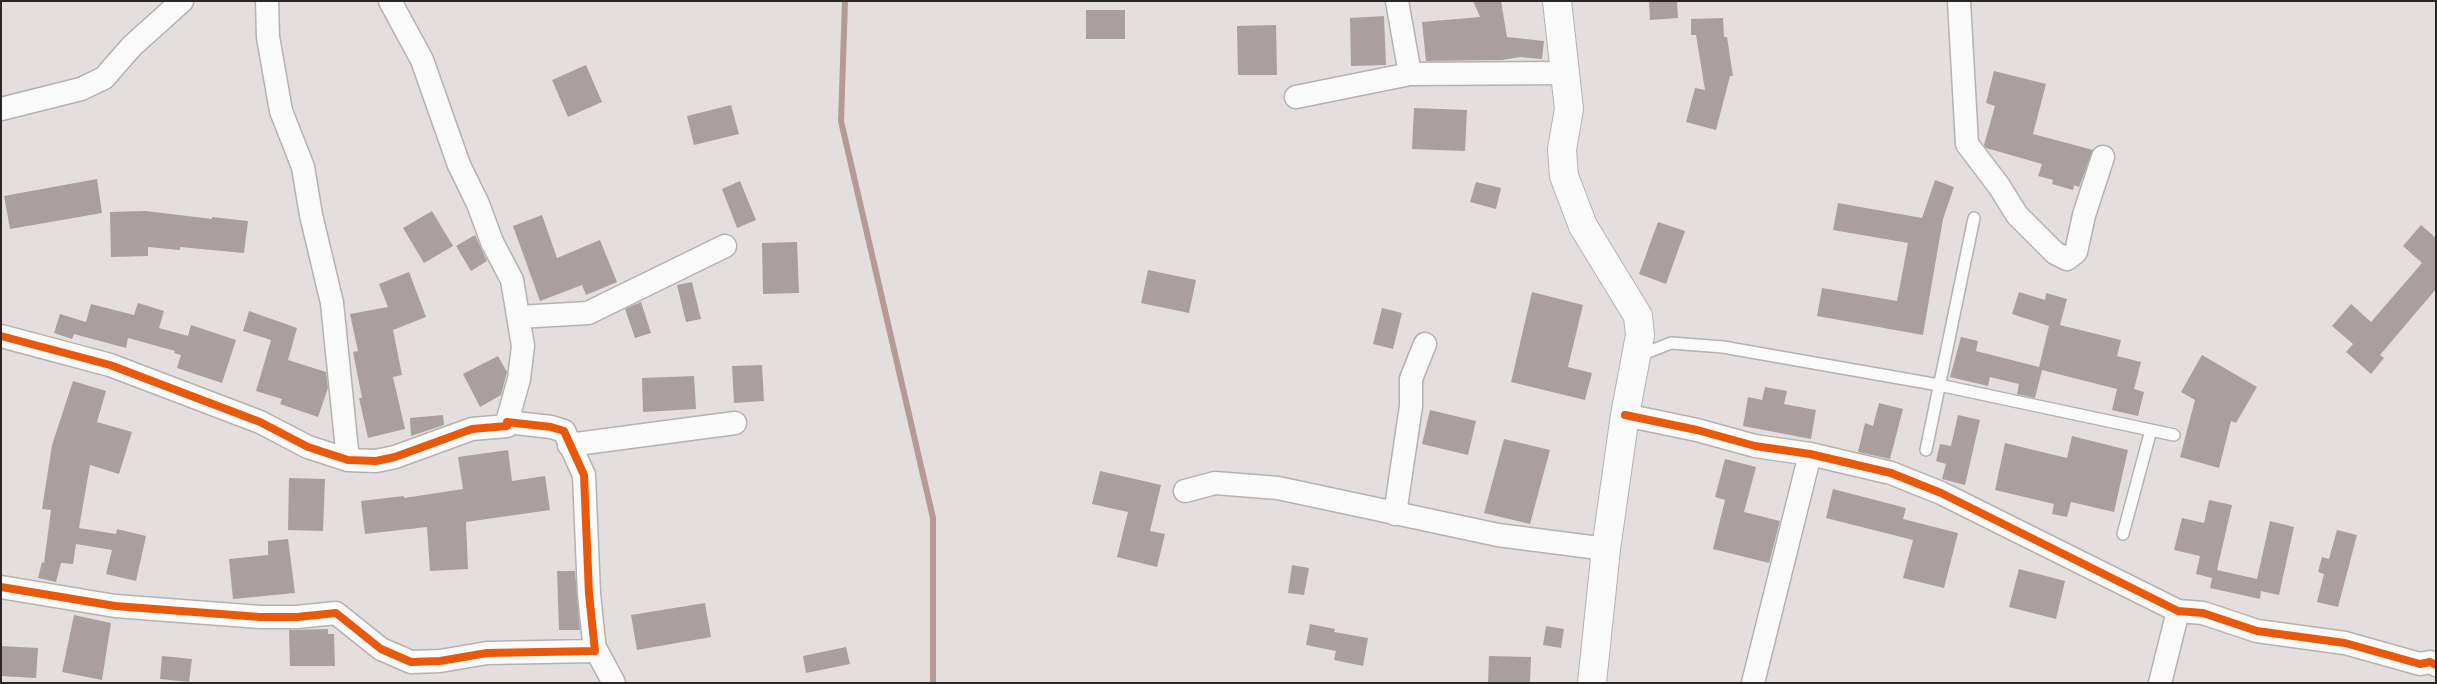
<!DOCTYPE html>
<style>
body{margin:0}
#map{position:relative;width:2437px;height:684px;overflow:hidden;background:#e4dfde;font-family:"Sofia Sans Condensed",sans-serif}
canvas{display:block}
.frame{position:absolute;inset:0;border:2px solid #2a2626;pointer-events:none}
</style>
<div id="map">
<canvas width="2437" height="684"></canvas>
<div class="frame"></div>
</div>
<script>
const ctx = document.querySelector('canvas').getContext('2d');
ctx.lineJoin = 'round';
function strokePath(path, color, width, dash) {
  ctx.strokeStyle = color;
  ctx.lineWidth = width;
  ctx.lineCap = dash ? 'butt' : 'round';
  ctx.setLineDash(dash || []);
  ctx.stroke(path);
}
function fill(path, color) {
  ctx.fillStyle = color;
  ctx.fill(path, 'evenodd');
}
const stream = new Path2D(`
 M845 1 841 121 933 518V683`);
const building = new Path2D(`
 M1473 1H1501L1507 37 1544 41 1542 59 1520 57 1502 60 1426 61 1422 22 1480 17Z
 M1649 1H1677L1678 18 1650 20Z
 M1086 10H1125V39H1086Z
 M1384 16 1386 65 1351 66 1350 18Z
 M1723 18 1724 37H1727L1733 76H1730L1716 130 1686 122 1695 88 1705 90 1696 35H1691V19Z
 M1276 25 1277 75H1238L1237 26Z
 M586 65 602 102 568 117 552 80Z
 M1994 71 2046 84 2033 134 2093 150 2079 187 2074 185 2073 190 2052 184 2053 180 2038 176 2042 164 1986 148 1984 145 1995 106 1986 103Z
 M731 105 739 134 694 145 687 116Z
 M1414 108 1467 110 1465 151 1412 149Z
 M97 179 102 213 10 229 4 196Z
 M1935 180 1954 187 1943 219 1923 335 1817 316 1822 288 1897 301 1908 243 1833 230 1838 203 1922 218Z
 M740 181 756 220 737 228 722 189Z
 M1476 182 1501 188 1496 209 1470 202Z
 M146 211 212 219V217L248 221 244 253 180 247V250L148 247V256L111 257 110 212Z
 M432 211 453 246 424 263 403 228Z
 M542 215 557 258 600 240 617 282 586 295 582 285 540 301 513 226Z
 M1658 222 1685 231 1666 284 1639 274Z
 M2421 225 2436 238V289L2380 355 2384 358 2371 374 2346 352 2353 344 2332 326 2351 304 2371 322 2422 263 2403 246Z
 M475 235 487 261 471 271 456 246Z
 M797 242 799 293 763 294 762 243Z
 M1148 270 1196 280 1189 313 1141 303Z
 M409 272 426 317 393 330 402 375 393 377 405 429 368 438 359 398H362L353 352 358 351 350 314 388 307 379 284Z
 M692 282 701 319 686 322 677 285Z
 M1532 292 1583 305 1568 367 1592 373 1585 400 1511 382Z
 M2019 292 2045 300 2046 293 2067 299 2060 325 2121 340 2117 356 2141 362 2134 389 2144 392 2138 416 2112 410 2117 389 2042 370 2035 398 2017 394 2019 384 1990 377 1988 386 1950 377 1961 337 1978 341 1976 351 2039 367 2049 326 2012 314Z
 M641 302 651 333 635 338 625 309Z
 M138 303 164 311 159 328 188 336 191 325 236 340 222 383 177 368 181 355 174 353 175 351 128 338 126 348 74 334 72 339 54 333 60 314 86 322 91 304 134 315Z
 M1382 308 1402 313 1393 349 1373 344Z
 M249 311 297 328 288 360 326 372 328 388 318 417 280 404 282 399 256 391 271 340 243 331Z
 M2202 355 2257 387 2236 423 2231 421 2219 468 2180 457 2195 400 2181 392Z
 M498 356 507 372 501 395 480 407 463 374Z
 M762 365 764 401 734 403 732 366Z
 M694 376 696 409 643 412 642 378Z
 M73 381 106 391 97 422 132 432 119 474 90 465 79 528 116 534 117 529 146 536 136 581 106 574 112 550 76 544 73 564 61 563 56 582 38 578 42 562 44 563 51 510 42 509 52 445Z
 M1765 387 1787 391 1784 404 1816 410 1811 439 1743 426 1748 397 1762 400Z
 M1879 403 1903 409 1890 459 1858 452 1865 423 1873 426Z
 M1430 410 1476 421 1468 455 1422 444Z
 M443 415 444 425 411 436 410 418Z
 M1958 415 1980 420 1965 485 1942 479 1946 464 1936 461 1940 444 1951 446Z
 M2072 436 2128 450 2114 512 2071 502 2067 517 2052 514 2054 504 1995 490 2005 443 2067 458Z
 M1504 439 1550 450 1530 524 1484 513Z
 M508 450 512 481 545 476 550 510 466 522 468 569 430 571 427 527 365 534 361 501 404 496V498L463 489 458 457Z
 M1725 459 1756 467 1744 512 1780 521 1769 563 1713 549 1725 500 1715 497Z
 M1100 471 1161 485 1150 531 1165 534 1157 567 1117 557 1128 512 1092 504Z
 M289 478 325 479 323 531 288 530Z
 M1833 489 1906 508 1903 519 1958 533 1944 588 1903 578 1913 540 1826 518Z
 M2209 500 2232 505 2217 570 2257 579 2270 521 2294 527 2279 595 2261 591 2260 599 2210 588 2212 578 2196 574 2200 556 2174 550 2182 518 2204 523Z
 M2337 530 2357 535 2338 607 2317 602 2324 574 2318 572 2322 557 2329 559Z
 M288 539 295 593 233 599 229 559 268 555V541Z
 M1292 565 1309 568 1304 595 1288 593Z
 M2019 569 2065 581 2056 619 2009 607Z
 M557 571H575L580 630H559Z
 M705 603 711 637 637 650 631 615Z
 M74 615 111 623 102 680 62 672Z
 M1310 624 1335 629 1334 632 1368 638 1363 666 1334 660 1336 651 1306 645Z
 M1546 626 1564 629 1561 648 1543 645Z
 M328 629V634H334L335 666H290L289 630Z
 M1 646 38 648 36 678 1 676Z
 M846 647 850 664 806 673 803 656Z
 M162 656 192 659 189 682 160 679Z
 M1489 656 1531 657 1530 683H1488Z`);
const service = new Path2D(`
 M1638 356 1671 343 1723 347 1939 385 2174 435
 M1926 450 1974 218
 M2123 534 2151 430`);
const minor = new Path2D(`
 M267 1 268 37 281 111 303 167 311 215 332 303 348 460
 M390 1 422 60 459 165 478 204 492 242 512 280 523 346 519 379 507 422
 M1397 1 1410 74
 M1959 1 1967 144 1999 186 2017 215 2055 253 2067 259 2076 252 2084 215 2103 157
 M1296 97 1410 74 1565 73
 M1 109 81 89 104 78 132 46 182 1
 M519 317 588 313 725 246
 M1 336 110 365 260 422 308 447 348 460 376 461 395 457 472 429 507 426V422L551 427 564 431 584 475 589 594 595 651 487 653 440 661 411 662 381 649 336 613 297 617H260L115 606 1 587
 M1625 415 1697 430 1755 446 1810 454 1891 473 1941 493 2178 611 2203 613 2257 631 2345 643 2420 664 2430 662 2436 665
 M569 445 735 423
 M1185 491 1215 483 1278 488 1498 535 1606 549
 M1395 514 1411 406V379L1425 344
 M594 646 614 683
 M1753 683 1810 454
 M2160 683 2178 611`);
const tertiary = new Path2D(`
 M1557 1 1569 109 1562 149 1564 176 1583 226 1638 316 1640 335 1625 415 1606 549 1592 683`);
const cycleway = new Path2D(`
 M1 336 110 365 260 422 308 447 348 460 376 461 395 457 472 429 507 426V422L551 427 564 431 584 475 589 594 595 651 487 653 440 661 411 662 381 649 336 613 297 617H260L115 606 1 587
 M1625 415 1697 430 1755 446 1810 454 1891 473 1941 493 2178 611 2203 613 2257 631 2345 643 2420 664 2430 662 2436 665`);
strokePath(stream, '#b69a96', 6);
fill(building, '#a99f9e');
strokePath(service, '#b5b1b1', 14);
strokePath(minor, '#b5b1b1', 25);
strokePath(tertiary, '#b5b1b1', 30);
strokePath(service, '#fbfafa', 11);
strokePath(minor, '#fbfafa', 22);
strokePath(tertiary, '#fbfafa', 28);
strokePath(cycleway, '#e8590c', 8);
</script>
